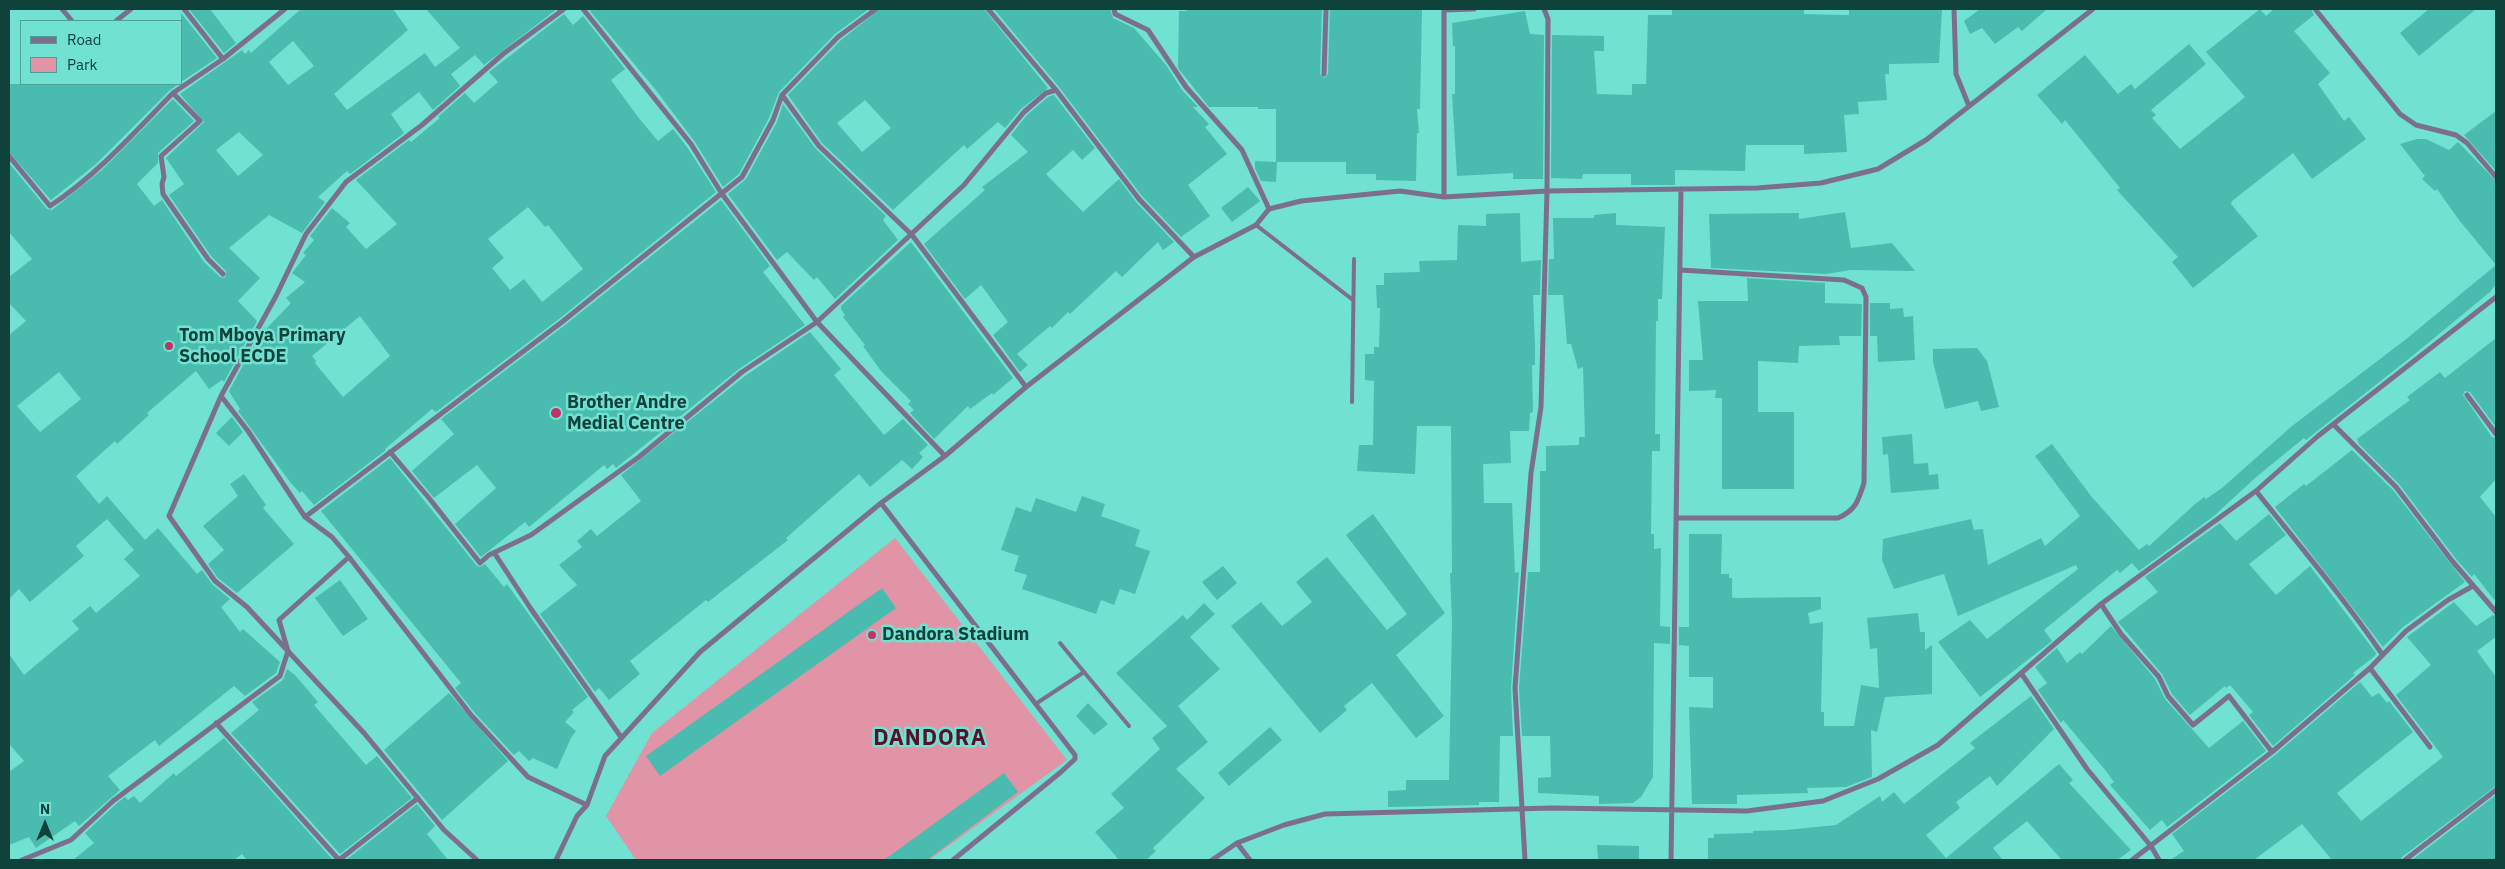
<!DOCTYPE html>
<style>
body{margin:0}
#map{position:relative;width:2505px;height:869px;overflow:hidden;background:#71e1d2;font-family:"IBM Plex Sans",sans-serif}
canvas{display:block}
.frame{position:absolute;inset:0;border:10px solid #10423c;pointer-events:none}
.legend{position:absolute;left:20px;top:20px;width:162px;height:65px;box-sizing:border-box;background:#71e1d2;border:1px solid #4aa196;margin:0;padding:6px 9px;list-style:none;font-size:15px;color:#10423c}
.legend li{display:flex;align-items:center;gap:10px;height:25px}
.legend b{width:25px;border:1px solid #4aa196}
.north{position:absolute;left:20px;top:799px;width:50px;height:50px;-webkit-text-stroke:4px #71e1d2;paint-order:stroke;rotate:0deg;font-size:14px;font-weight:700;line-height:20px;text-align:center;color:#10423c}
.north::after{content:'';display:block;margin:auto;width:18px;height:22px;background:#10423c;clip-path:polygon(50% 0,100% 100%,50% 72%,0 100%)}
</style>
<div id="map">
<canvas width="2505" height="869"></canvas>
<div class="frame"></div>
<ul class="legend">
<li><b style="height:6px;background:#7c6f8d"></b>Road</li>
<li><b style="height:14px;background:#e094a6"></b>Park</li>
</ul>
<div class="north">N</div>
</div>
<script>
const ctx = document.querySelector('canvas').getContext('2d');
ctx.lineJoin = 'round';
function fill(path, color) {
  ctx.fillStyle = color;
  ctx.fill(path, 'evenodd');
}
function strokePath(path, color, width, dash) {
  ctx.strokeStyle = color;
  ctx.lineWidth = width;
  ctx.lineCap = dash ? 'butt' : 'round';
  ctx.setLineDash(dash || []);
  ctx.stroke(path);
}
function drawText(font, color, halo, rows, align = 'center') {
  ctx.font = font + ' "IBM Plex Sans",sans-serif';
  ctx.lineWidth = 5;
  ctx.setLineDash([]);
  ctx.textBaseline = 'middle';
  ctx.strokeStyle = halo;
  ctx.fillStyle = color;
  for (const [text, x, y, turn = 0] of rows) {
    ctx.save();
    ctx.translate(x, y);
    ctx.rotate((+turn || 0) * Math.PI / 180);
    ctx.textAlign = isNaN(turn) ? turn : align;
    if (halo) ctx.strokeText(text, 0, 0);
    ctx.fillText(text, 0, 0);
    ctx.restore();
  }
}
const green = new Path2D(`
 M895 538 1067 760 929 860H636L606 816 652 733Z`);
const building = new Path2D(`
 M189 9H210L236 43 224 53Z
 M301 9H393L408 30 334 94 347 110 425 53 435 67 460 48 426 9H557L484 65 475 55 451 74 460 86 433 110 419 92 391 114 404 133 350 174 347 171 318 197 325 202 302 233 269 215 229 248 260 278 238 301 257 321 224 382 222 380 209 389 196 371 147 413 149 415 117 444 115 441 76 476 99 504 107 496 145 540 158 528 197 574 202 570 212 584 230 599 221 607 240 632 243 629 280 662 276 673 245 696 234 686 159 746 155 740 108 776 120 790 79 826 75 821 36 848 29 837 9 845V772L24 761 9 744V654L24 675 79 629 72 621 90 606 96 613 140 576 124 559 134 550 107 519 76 546 84 556 30 602 19 589 9 599V335L26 321 9 303V277L32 259 9 232V163L47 209 52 210 102 170 173 99 194 121 158 153V163L137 184 154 206 162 200 204 262 220 277 225 278 226 271 211 256 169 195 184 184 166 158 204 122 180 94 242 50 245 54 249 50 251 53ZM293 41 314 66 288 85 269 62ZM239 132 263 155 238 176 216 150ZM59 372 81 399 40 432 17 406Z
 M592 9H869L835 34 779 92 769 118 739 174 723 187 695 142 655 89 590 11Z
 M880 9H984L1048 88 1021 109 1005 128 998 122 967 149 964 145 893 210 822 143 788 95 841 40ZM865 100 891 128 862 152 837 123Z
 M994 9H1110L1113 18 1134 28 1166 65 1182 90 1198 107H1193L1209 124 1205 127 1227 154 1188 185 1210 216 1181 237 1142 196 1059 87Z
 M1187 9H1322L1320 74 1324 78 1328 74 1330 9H1422L1420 109H1417L1419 133H1417L1416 181 1376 180V174H1346V162H1276V109H1258V107H1209L1178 68 1179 11H1187Z
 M1672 9H1804V14L1849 15V9H1942L1939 63 1889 64V74H1885L1887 100 1858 102 1859 114 1844 115 1847 152 1804 154V145H1746L1745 171 1675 170V185H1631V174H1583L1582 179 1551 178 1552 35 1604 36V51H1594L1597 94 1632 95V84H1646L1648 15H1672Z
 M1980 9H2047L2022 31 2018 27 1995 44 1982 28 1970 34 1964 21Z
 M2260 9 2266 16 2274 9H2311L2314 15 2294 31 2330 73 2318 84 2344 121 2349 117 2366 139 2312 179 2293 153 2232 201 2231 204 2258 236 2193 288 2172 262 2178 257 2117 190 2120 188 2065 120 2062 124 2037 95 2085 55 2118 94 2131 84 2135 89 2189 44 2206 64 2151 110 2156 115 2152 118 2180 149 2245 97 2206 52Z
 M2429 9H2476L2419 56 2400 33Z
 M1525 11 1530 34 1544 35 1543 179H1513V173L1457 176 1452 94H1455V46H1453L1452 23Z
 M181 13 217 58 181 82Z
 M564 14 573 25 583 16 625 69 611 80 638 117 658 141 673 129 687 147 716 192 559 319 436 412 432 409 385 449 386 450 314 505 302 491 300 493 290 482 238 411 240 409 229 391 264 327 266 329 291 303 286 298 305 282 292 273 306 255 303 253 314 240 310 236 332 208 350 223 346 227 366 249 397 224 356 180 409 140 411 142 440 118 438 117 465 93 474 103 498 82 489 72ZM528 207 545 227 548 225 583 269 542 302 524 279 510 290 492 268 504 258 488 239ZM360 316 390 356 343 397 315 363 316 361 312 356Z
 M9 84H179L170 90 96 164 51 200 9 152Z
 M1054 95 1095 148 1082 160 1073 150 1046 174 1083 212 1119 179 1136 202 1174 242 1163 250 1158 242 1122 277 1116 271 1070 314 1068 312 1052 328 1050 326 1017 354 1028 365 1020 372 993 335 1008 322 981 285 965 299 924 244 985 190 982 187 1028 152 1011 135 1027 115 1048 97Z
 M783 104 816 149 886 216 883 220 898 240 835 299 817 277 814 280 787 252 777 260 728 194 746 179 777 122Z
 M2496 111V171L2464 135Z
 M2417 139H2426L2449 150 2458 142 2496 181V284L2490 292 2411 357 2306 440 2304 438 2255 478 2214 516 2139 571 2132 563 2120 573 2117 570 2044 630 2052 641 1980 697 1938 642 1970 620 1987 639 2078 569 2076 565 1958 616 1944 574 1894 589 1882 560 1883 539 1971 519 1974 530 1983 529 1988 565 2041 538 2045 546 2080 516 2035 456 2052 444 2091 496 2139 550 2147 544 2149 546 2194 505 2204 497 2206 499 2222 488 2292 426 2405 340 2496 265 2459 220 2437 189 2435 191 2422 179 2425 176 2400 144Z
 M1255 161 1277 162 1276 182 1261 181 1255 168Z
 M1248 187 1260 201 1232 222 1221 208Z
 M721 200 770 266 763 272 805 325 739 369 616 468 613 464 607 469 604 465 529 527 525 522 481 557 455 524 496 488 477 465 434 498 412 471 454 434 441 419 565 325Z
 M1845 212 1851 248 1892 243 1915 271 1851 270 1826 274 1711 268 1709 214 1799 213V219Z
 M1520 213 1521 262 1541 260 1540 295H1533L1535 347V365H1532L1533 412 1530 413 1529 431H1510L1511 463 1483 464 1484 503H1512L1515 573 1519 572 1511 688 1513 736H1500L1499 802H1479V805L1388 807V791L1406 790V780H1449L1452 622 1450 573H1452L1451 426H1417L1415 474 1357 471 1359 445H1373L1374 381 1365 380V354H1374V347H1379L1380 308H1377L1376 285H1384V273L1420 272 1419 261 1457 260 1458 225 1486 226V214Z
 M1616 213V225L1665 227 1662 299H1658V321H1656L1655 434H1660V451H1652L1651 534H1654V549L1661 548 1660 626 1670 627V644L1654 643 1653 777 1641 797 1633 803 1599 804V796L1538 793V778L1551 777 1550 736H1522L1519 688 1528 572H1540V471H1546V446L1579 445V437H1585L1583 367 1578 369 1571 344H1567L1563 295H1548L1549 259H1554L1553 218H1594V215Z
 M911 242 1013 378 993 395 992 393 970 409 968 406 934 439 910 413 914 410 908 404 911 401 881 371 863 346 865 345 843 317 845 315 841 309V306Z
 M1747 278 1825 283V303L1862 304 1861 336H1839L1840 345 1799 346 1798 363 1758 361V412H1794V489H1722V398H1715L1716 390 1689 391V360H1703L1698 301H1748Z
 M1870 303H1890V309L1903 308 1904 317 1913 316 1915 360 1878 362 1877 336H1870Z
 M810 332 841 369 834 375 884 435 903 419 928 445 919 453 923 457 912 469 902 460 870 487 859 474 786 538 788 540 708 602 706 600 630 661 640 674 609 700 599 688 595 692 540 614 577 585 559 565 582 547 577 541 591 529 597 536 641 501 621 475 745 376Z
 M2496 338V427L2470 392 2465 391 2463 395 2492 437 2496 438V479L2480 497 2496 517V602L2474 574 2472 577 2456 559 2399 484 2359 444 2357 439 2410 400 2407 397 2440 372 2445 378Z
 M1977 348 1987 361 1999 407 1981 411 1978 401 1945 409 1933 362V349Z
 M232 417 243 432 229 446 216 433Z
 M1912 434 1914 464 1928 463 1929 475 1938 474 1939 489 1891 493 1888 454 1883 455 1882 437Z
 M2352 450 2393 490 2465 582 2403 627 2383 647 2275 507 2304 484 2306 486Z
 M390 458 477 566 480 567 485 564 504 587 507 584 588 697 572 710 574 712 565 722 576 731 571 738 557 769 533 758 529 761 519 751 514 755 474 712 455 688 461 683 321 511Z
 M244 474 266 505 263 508 294 544 237 593 218 578 208 564 224 550 203 526 238 496 230 484Z
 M1082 496 1105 504 1101 516 1140 530 1135 546 1150 551 1135 594 1120 589 1114 605 1101 600 1096 614 1022 589 1027 575 1014 571 1019 556 1001 550 1016 507 1031 512 1036 498 1076 512Z
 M1373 514 1445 613 1396 655 1444 716 1416 738 1372 683 1344 706 1347 710 1320 733 1231 626 1261 602 1282 626 1312 602 1296 582 1327 557 1387 630 1407 614 1346 535Z
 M2269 514 2286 535 2249 564 2276 595 2310 566 2376 653 2375 656 2353 673 2355 675 2273 746 2249 715 2253 712 2230 685 2226 688 2225 686 2190 715 2172 694 2162 674 2118 622 2158 592 2145 577 2220 523 2236 541Z
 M1689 534H1722L1721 574H1729V578H1732V597L1734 598 1821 597V609L1808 613 1810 624 1823 622 1821 712H1824V726H1854L1861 685 1879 688 1877 648 1870 649 1867 618 1918 613 1920 632H1925V650L1932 645V694L1885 697 1877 732 1871 730 1872 777 1846 787 1807 788 1808 793 1737 795V804H1692L1689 707 1713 708V677H1689V646L1679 645V627H1689Z
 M1223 566 1237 583 1217 600 1202 582Z
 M340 580 368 619 343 636 315 598Z
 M882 588 896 608 660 776 646 756Z
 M2454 602 2476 626 2493 615 2496 616V637L2477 651 2496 677V786L2402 857 2401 860H2332L2302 824 2254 860H2170L2184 851 2172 834 2275 755 2360 682 2372 697 2379 693 2387 703 2389 701 2413 732 2337 793 2361 821 2443 757 2396 695 2431 665 2407 637Z
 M1204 603 1215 614 1190 637 1220 669 1178 706 1208 742 1176 769 1205 798 1153 848 1156 851 1146 860H1119L1095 832 1124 808 1111 794 1160 749 1152 738 1167 726 1116 673 1183 615 1187 620Z
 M2111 626 2155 679 2165 699 2209 748 2243 721 2266 751 2167 827 2162 820 2150 830 2110 785 2114 782 2106 771 2063 720 2061 723 2038 690 2047 683 2035 667 2057 648 2067 663 2080 652 2082 654Z
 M287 669 295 675 318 702 314 705 366 765 377 756 412 798 340 854 231 733 259 710 252 702 283 680Z
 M449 693 508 761 442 820 384 750Z
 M2031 696 2054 729 1997 786 1990 776 1956 802 1960 808 1926 835 1946 858 2059 764 2073 780 2069 783 2131 850 2117 860H2062L2027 821 1993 848 2003 860H1708V838H1714V834L1753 833V831L1786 830 1836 825 1880 796 1882 802 1894 792 1904 804 1975 748 1970 743Z
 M1088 703 1108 724 1094 735 1076 716Z
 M1270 727 1282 740 1229 786 1218 773Z
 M224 738 333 860H247L242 854 234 860H73L94 843 85 833 116 804 125 797 128 800 134 796 140 803 174 773 176 776Z
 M1004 773 1018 792 927 860H884Z
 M2496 795V860H2412Z
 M417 804 435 826 427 834 448 860H346Z
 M1597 845 1639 846V860H1598Z`);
const lane = new Path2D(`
 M1256 225 1353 300
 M1352 402 1354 259
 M1060 643 1084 672
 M1037 703 1084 672 1129 726`);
const street = new Path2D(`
 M62 9 72 21
 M184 9 223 59
 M583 9 691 144 722 194 817 322 945 456
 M988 9 1056 90 1139 199 1194 257
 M1114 9 1115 14 1148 30 1186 87 1242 150 1269 209
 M1444 9V197
 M1954 9 1956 74 1969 106
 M2315 9 2400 114 2416 125 2456 135 2467 143 2496 177
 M1444 10 1474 9
 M116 21 131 9
 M1324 74 1326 9
 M782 95 819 146 912 235 1026 387
 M9 156 50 206C97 175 134 133 173 93
 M223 274 208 259 163 194 162 184 164 177 161 156 200 121 173 93 223 59 285 9
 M2467 395 2496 434
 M221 396 248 431 305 517 332 537 349 557 471 715 528 777 587 805
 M2334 425 2396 487 2453 562 2496 612
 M390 452 429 498 480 563 489 555 531 535 639 457 742 372 817 322 964 185 1024 112 1046 93 1056 90
 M2256 491C2299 545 2343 597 2382 654
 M881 503 1075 755V759L1061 772 953 860
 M305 517 562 322 742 177 773 120 782 95 838 37 876 9
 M1676 518H1838C1856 510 1858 501 1864 483L1866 297 1862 288 1844 280 1680 270
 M495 554 531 609 621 737
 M2101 604 2121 634 2159 677 2168 696 2193 725 2229 696 2272 752
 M2370 668 2430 747
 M2021 673 2087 769 2151 846 2159 860
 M216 723 339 860
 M1237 843 1250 860
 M22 860 71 840 113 801 280 676 288 651 279 620 349 557
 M339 860 418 798
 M477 860 444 830 364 733 247 607 215 581 169 516 221 396 276 296 306 234 346 182 422 125 503 54 564 9
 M556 860 577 816 587 805 605 756 700 652 881 503 945 456 1026 387 1194 257 1256 225 1269 209 1301 201 1400 191 1444 197 1547 191 1757 188 1821 183 1878 169 1926 140 2093 9
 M1212 860 1237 843 1284 825 1325 814 1552 808 1747 811 1823 801 1878 779 1938 745 2101 604 2256 491 2318 436 2496 297
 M1525 860 1515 688 1531 473 1541 407 1547 191 1548 19 1544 9
 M1671 860 1681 189
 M2132 860 2272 752 2370 668 2406 631 2448 600 2473 586
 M2405 860 2496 790`);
const markers = [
 [169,346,5,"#c03364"],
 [556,413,6,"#c03364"],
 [872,635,5,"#c03364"]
];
const poiNames = [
 ["Tom Mboya Primary",179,336],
 ["School ECDE",179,357],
 ["Brother Andre",567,403],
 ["Medial Centre",567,424],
 ["Dandora Stadium",882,635]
];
const districtNames = [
 ["DANDORA",930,739]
];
fill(green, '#e094a6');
fill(building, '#4abcaf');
strokePath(lane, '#7c6f8d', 4);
strokePath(street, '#7c6f8d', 5);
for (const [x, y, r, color] of markers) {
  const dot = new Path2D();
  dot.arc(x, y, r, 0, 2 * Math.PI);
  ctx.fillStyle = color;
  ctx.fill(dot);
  strokePath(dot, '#71e1d2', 2);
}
drawText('bold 18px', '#10423c', '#71e1d2', poiNames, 'left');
ctx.letterSpacing = '1px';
drawText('bold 22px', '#551229', '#71e1d2', districtNames);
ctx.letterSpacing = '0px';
</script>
